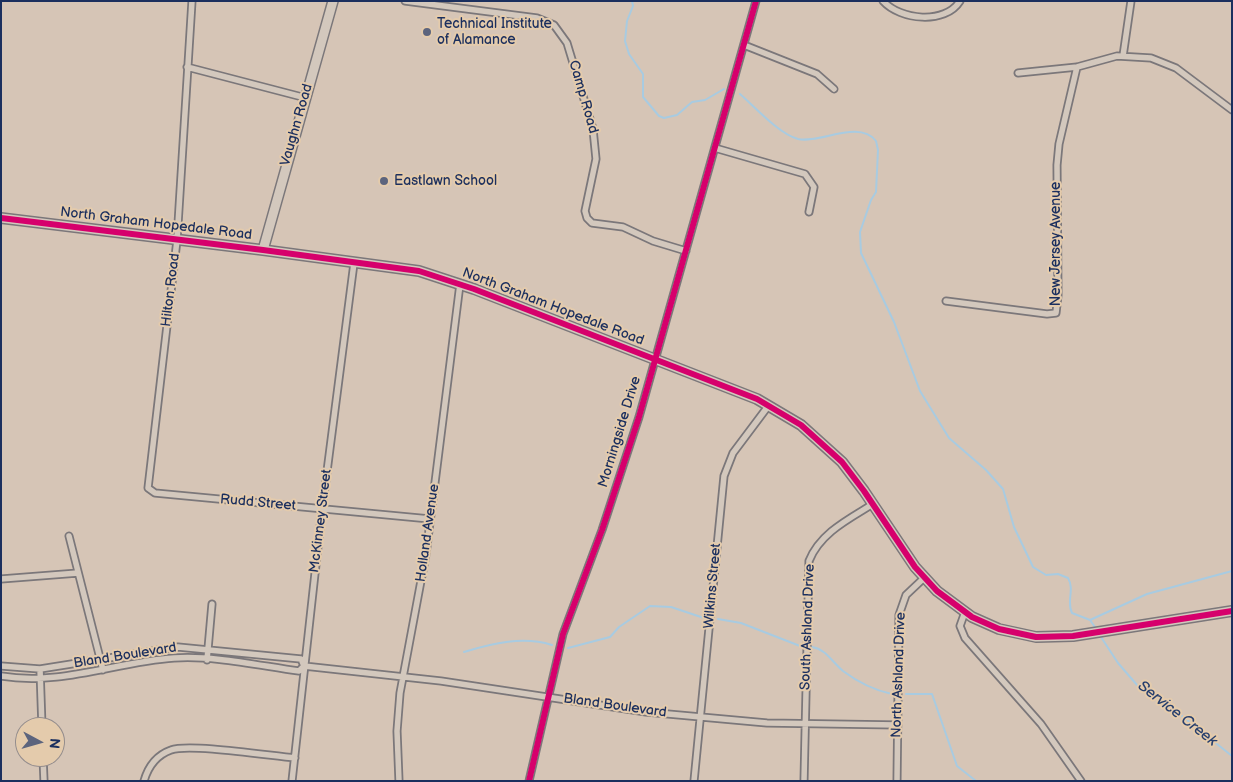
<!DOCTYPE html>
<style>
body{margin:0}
#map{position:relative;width:1233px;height:782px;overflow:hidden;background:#d6c5b6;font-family:"Balsamiq Sans",sans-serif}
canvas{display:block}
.frame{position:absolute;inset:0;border:2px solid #1b2f5e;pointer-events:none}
.north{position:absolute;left:15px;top:717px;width:50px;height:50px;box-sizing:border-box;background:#e4cbac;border:1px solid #948d8d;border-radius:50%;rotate:96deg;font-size:14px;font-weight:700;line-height:20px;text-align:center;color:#1b2f5e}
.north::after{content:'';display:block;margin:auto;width:18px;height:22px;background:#5c647d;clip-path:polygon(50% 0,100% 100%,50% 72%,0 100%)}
</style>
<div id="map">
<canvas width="1233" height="782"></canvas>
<div class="frame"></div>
<div class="north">N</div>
</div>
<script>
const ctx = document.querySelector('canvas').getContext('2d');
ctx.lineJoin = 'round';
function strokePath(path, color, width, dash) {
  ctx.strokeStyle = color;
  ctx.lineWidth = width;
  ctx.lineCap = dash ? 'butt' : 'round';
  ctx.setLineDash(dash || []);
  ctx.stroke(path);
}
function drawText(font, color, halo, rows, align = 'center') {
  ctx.font = font + ' "Balsamiq Sans",sans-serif';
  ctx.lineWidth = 4;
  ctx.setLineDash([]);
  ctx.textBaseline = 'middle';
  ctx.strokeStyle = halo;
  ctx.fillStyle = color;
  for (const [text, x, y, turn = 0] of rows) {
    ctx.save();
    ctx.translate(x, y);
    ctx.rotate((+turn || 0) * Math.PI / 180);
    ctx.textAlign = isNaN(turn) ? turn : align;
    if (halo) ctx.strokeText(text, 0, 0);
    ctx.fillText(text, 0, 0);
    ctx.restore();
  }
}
const stream = new Path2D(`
 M632 1 633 6 627 21 625 41 629 54 643 74V97L659 116 664 118 677 115 692 102 705 100 724 89
 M740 94C755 107 779 134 798 139 819 144 859 119 876 141L878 150 876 192 871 200 860 232 861 253 894 322 920 391 949 438 986 470 1003 489 1014 527 1033 567 1046 575 1058 574 1068 578C1075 590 1066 601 1072 613L1090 620
 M718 619 741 623 800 646
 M1090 620 1097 630
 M1090 620 1147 594 1232 571
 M1099 634 1118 663 1137 685 1177 712 1232 756
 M812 647C826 649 832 662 843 671 859 683 873 690 892 694
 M568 648 610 637 619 627 650 606 671 607 704 618
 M464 652C493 643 523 636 552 645
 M906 694H932L957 766 976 781`);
const street = new Path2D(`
 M192 1 177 240 148 488 155 493 430 519
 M405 1 537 18 554 25 567 43 593 129 596 159 585 211 587 218 592 223 623 227 653 241 686 251
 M883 1C900 20 945 25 960 1
 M744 45 817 74 834 89
 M1123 56 1131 1
 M187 67 306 98
 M1018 73 1077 67 1117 56 1151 58 1176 68 1232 110
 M715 148 805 174 814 187 809 212
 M946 301 1047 314 1056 313 1058 295 1057 165 1059 144 1077 67
 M69 536 103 670
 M1 579 78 573
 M965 612 960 626 965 638 1041 724 1081 781
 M207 660 212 604
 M1 666 40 669 178 647 301 659 304 666
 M304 666 441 681 646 712 767 723 898 725
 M40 669 42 727
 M1 676C62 686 115 662 174 658 212 655 261 666 299 671L304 666
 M43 757 44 781
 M144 781C148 767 157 755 171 750 189 743 271 756 295 758
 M292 781 322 510 354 263
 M399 781 397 731 400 693 426 554 460 284
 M529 781 563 634 602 530 639 417 756 1
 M694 781 724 476 733 453 769 405
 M804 781 809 561C820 533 849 519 873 504
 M897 781 899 615 906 595 924 578`);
const secondary = new Path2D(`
 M1 218 263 250 419 271 474 289 757 399 801 425 842 462 864 491 915 567 937 591 972 617 999 629 1036 637 1073 636 1232 611
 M263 250 333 1`);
const cycleway = new Path2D(`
 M1 218 263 250 419 271 474 289 757 399 801 425 842 462 864 491 915 567 937 591 972 617 999 629 1036 637 1073 636 1232 611
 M529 781 563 634 602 530 639 417 756 1`);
const markers = [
 [427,32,5,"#5c647d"],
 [384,181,5,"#5c647d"]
];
const poiNames = [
 ["Technical Institute",437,24],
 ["of Alamance",437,40],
 ["Eastlawn School",394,181]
];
const streetNames = [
 ["Camp Road",583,97,74],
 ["Vaughn Road",297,125,-74],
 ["North Graham Hopedale Road",156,224,7],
 ["New Jersey Avenue",1056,244,-90],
 ["Hilton Road",171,290,-83],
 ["North Graham Hopedale Road",553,307,21],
 ["Morningside Drive",620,432,-73],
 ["Rudd Street",258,503,5],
 ["McKinney Street",321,521,-83],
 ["Holland Avenue",428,533,-82],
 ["Wilkins Street",713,586,-85],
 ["South Ashland Drive",808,627,-88],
 ["Bland Boulevard",125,656,-9],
 ["North Ashland Drive",899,675,-88],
 ["Bland Boulevard",615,706,8]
];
const waterNames = [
 ["Service Creek",1177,714,38]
];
strokePath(stream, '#a8cbe1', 2);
strokePath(street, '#7b777a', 9);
strokePath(secondary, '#7b777a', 12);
strokePath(street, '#d3c8bd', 5.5);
strokePath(secondary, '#d3c8bd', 9);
strokePath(cycleway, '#d6006c', 6);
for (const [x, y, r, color] of markers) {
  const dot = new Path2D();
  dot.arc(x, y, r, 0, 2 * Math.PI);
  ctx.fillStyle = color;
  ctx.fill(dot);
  strokePath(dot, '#e4cbac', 2);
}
drawText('14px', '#1b2f5e', '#e4cbac', poiNames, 'left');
drawText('14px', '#1b2f5e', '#e4cbac', streetNames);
drawText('italic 15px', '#273f6d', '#e4cbac', waterNames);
</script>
